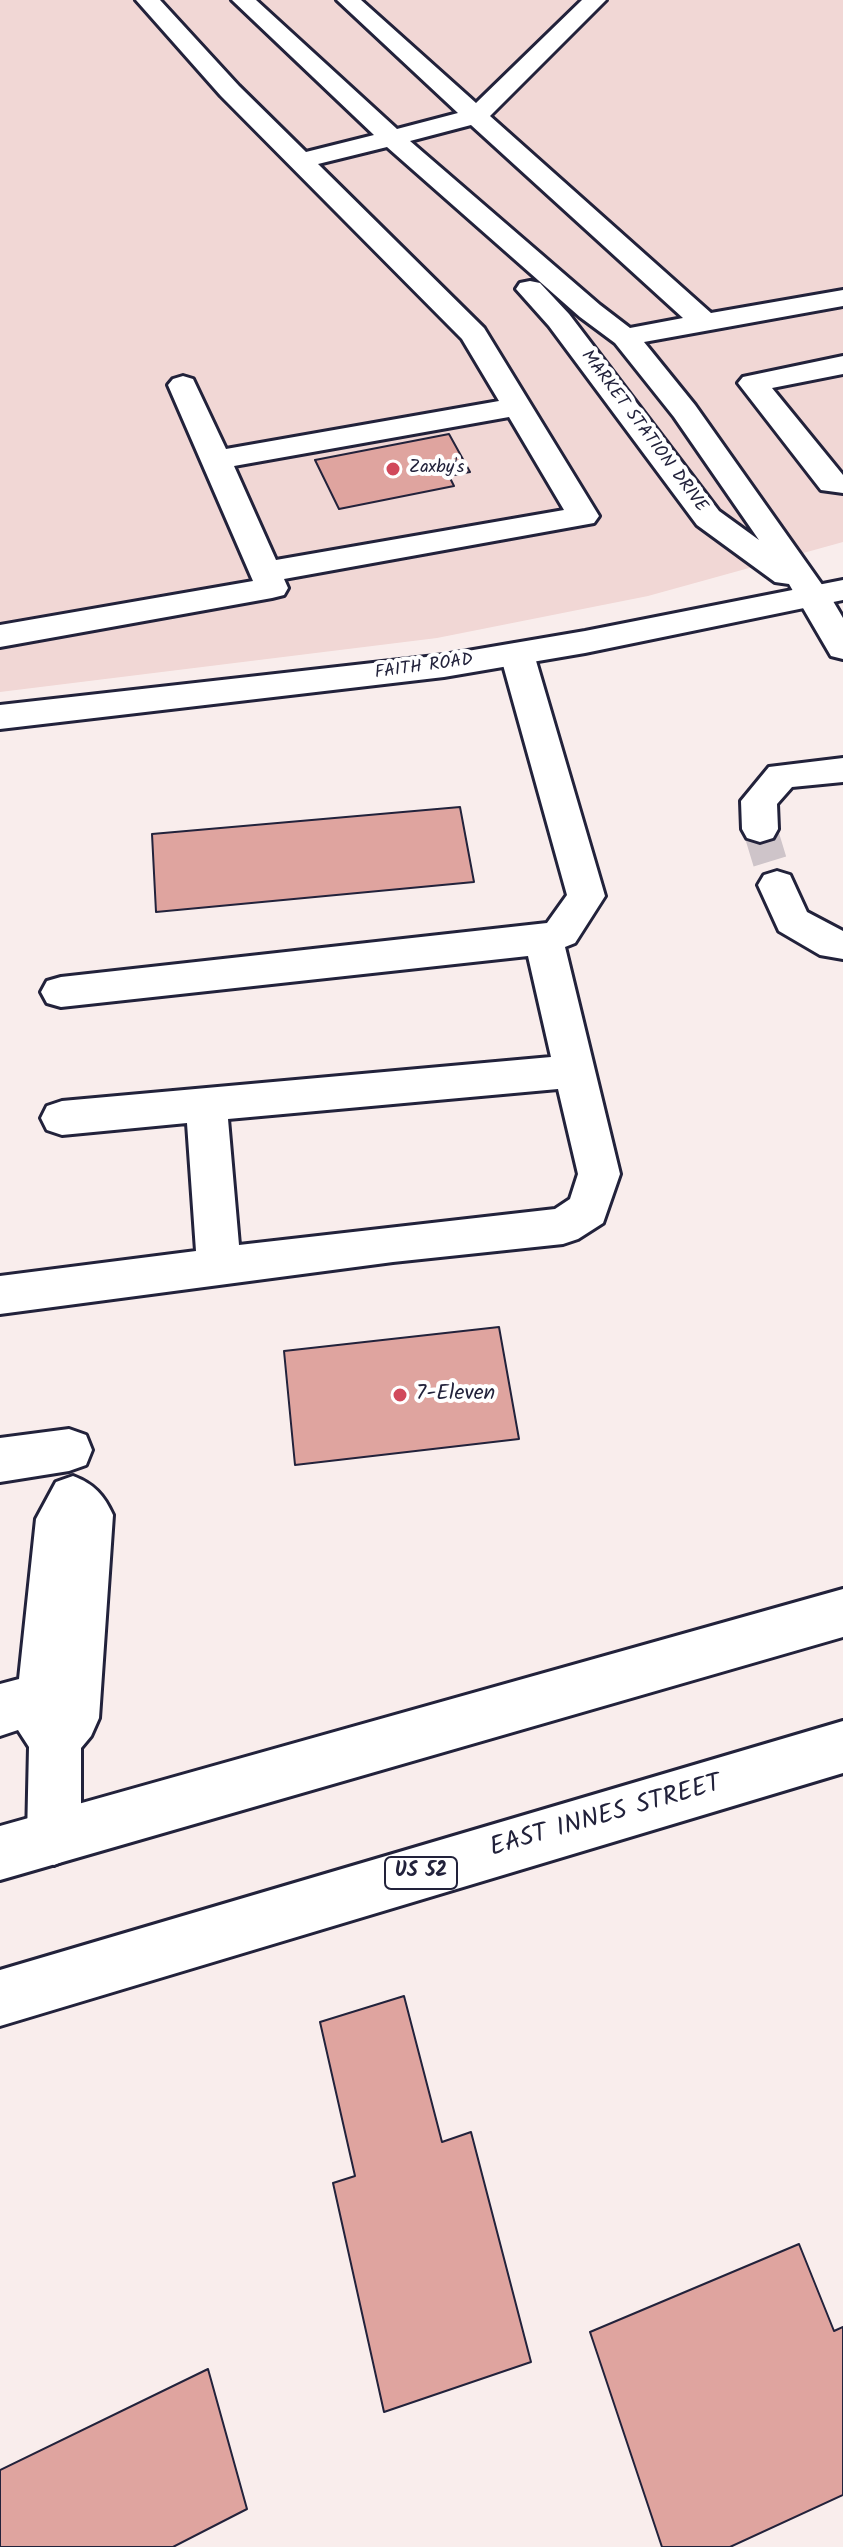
<!DOCTYPE html>
<style>
body{margin:0}
canvas{display:block;background:#f9edec}
</style>
<canvas width="843" height="2547"></canvas>
<script>
const ctx = document.querySelector('canvas').getContext('2d');
ctx.lineJoin = 'round';
function fill(path, color) {
  ctx.fillStyle = color;
  ctx.fill(path, 'evenodd');
}
function strokePath(path, color, width, dash) {
  ctx.strokeStyle = color;
  ctx.lineWidth = width;
  ctx.lineCap = dash ? 'butt' : 'round';
  ctx.setLineDash(dash || []);
  ctx.stroke(path);
}
function drawText(font, color, halo, rows, align = 'center') {
  ctx.font = font + ' Kalam,sans-serif';
  ctx.lineWidth = 8;
  ctx.setLineDash([]);
  ctx.textBaseline = 'middle';
  ctx.strokeStyle = halo;
  ctx.fillStyle = color;
  for (const [text, x, y, turn = 0] of rows) {
    ctx.save();
    ctx.translate(x, y);
    ctx.rotate((+turn || 0) * Math.PI / 180);
    ctx.textAlign = isNaN(turn) ? turn : align;
    if (halo) ctx.strokeText(text, 0, 0);
    ctx.fillText(text, 0, 0);
    ctx.restore();
  }
}
const built = new Path2D(`
 M0 0H843V542L648 596 437 638 0 692Z`);
const building = new Path2D(`
 M449 434 470 472 449 476 454 486 339 509 315 460Z
 M460 807 474 882 156 912 152 834Z
 M499 1327 519 1439 295 1465 284 1351Z
 M404 1996 442 2142 471 2132 531 2362 384 2412 333 2183 355 2176 320 2022Z
 M799 2244 834 2331 843 2327V2495L730 2547H662L590 2332Z
 M208 2369 247 2509 173 2547H0V2470Z`);
const minorTunnel = new Path2D(`
 M760 829 777 885`);
const minor = new Path2D(`
 M136 0H160L239 86 306 152 374 135 232 0H256L397 129 458 113 337 0H361L476 103 582 0H606L490 116 711 313 843 290V306L644 342 695 405 830 596 843 618V659L831 656 789 584 775 582 697 525 549 326 516 289 520 283 530 281 540 283 569 314 719 511 759 540 674 417 615 343 580 317 387 147 318 164 484 328 599 516 594 523 284 579 288 588 284 595 272 598 0 647V625L253 581 168 385 173 379 183 376 193 379 226 449 499 401 462 339 221 96ZM471 125 683 318 630 328 600 305 410 141ZM509 417 564 510 276 560 234 466Z
 M843 356V374L772 388 843 475V493L821 490 738 383 743 377Z
 M517 643 529 646 534 654 605 896 575 943 565 947 620 1174 603 1223 578 1239 563 1244 393 1262 0 1314V1276L196 1251 187 1123 62 1135 47 1130 41 1118 47 1106 62 1101 551 1057 528 956 61 1007 47 1003 41 992 47 981 61 977 547 923 567 895 500 654 505 646ZM558 1089 578 1174 570 1199 555 1209 239 1245 228 1119Z
 M843 758V782L792 787 777 804 778 829 773 838 760 842 747 838 742 829 741 801 769 767Z
 M777 871 790 875 807 912 843 931V959L820 955 779 931 758 885 764 875Z
 M69 1429 86 1435 92 1450 86 1465 69 1471 0 1482V1438Z
 M73 1476C94 1484 104 1495 113 1515L99 1718 91 1736 81 1748V1838L73 1857 54 1865 35 1857 27 1838 29 1747 18 1730 0 1736V1684L19 1679 36 1519 56 1482Z`);
const major = new Path2D(`
 M843 580V600L585 653 444 677 0 729V705L444 655 585 631Z
 M843 1589V1637L0 1880V1826Z
 M843 1721V1773L0 2026V1970Z`);
const markers = [
 [393,469,8,"#d1495b"],
 [400,1395,8,"#d1495b"]
];
const farStreetnames = [
 ["MARKET STATION DRIVE",643,432,53],
 ["FAITH ROAD",424,668,-8]
];
const farPoinames = [
 ["Zaxby's",409,469]
];
const shields = [
 [421,1873,72]
];
const shieldNames = [
 ["US 52",421,1873]
];
const poiNames = [
 ["7-Eleven",416,1395]
];
const nearStreetnames = [
 ["EAST INNES STREET",606,1818,-16]
];
fill(built, '#f1d7d5');
fill(building, '#dfa49f');
strokePath(building, '#22223b', 2);
strokePath(minorTunnel, '#cec4c9', 34, [34, 17]);
strokePath(minor, '#22223b', 6);
strokePath(major, '#22223b', 6);
fill(minor, '#fff');
fill(major, '#fff');
for (const [x, y, r, color] of markers) {
  const dot = new Path2D();
  dot.arc(x, y, r, 0, 2 * Math.PI);
  ctx.fillStyle = color;
  ctx.fill(dot);
  strokePath(dot, '#fff', 3);
}
drawText('18px', '#22223b', '#fff', farStreetnames);
drawText('18px', '#22223b', '#fff', farPoinames, 'left');
for (const [x, y, w] of shields) {
  const box = new Path2D();
  box.roundRect(x - w / 2, y - 16, w, 32, 6);
  ctx.fillStyle = '#fff';
  ctx.fill(box);
  strokePath(box, '#22223b', 2);
}
drawText('bold 20px', '#22223b', null, shieldNames);
drawText('22px', '#22223b', '#fff', poiNames, 'left');
drawText('26px', '#22223b', '#fff', nearStreetnames);
</script>
